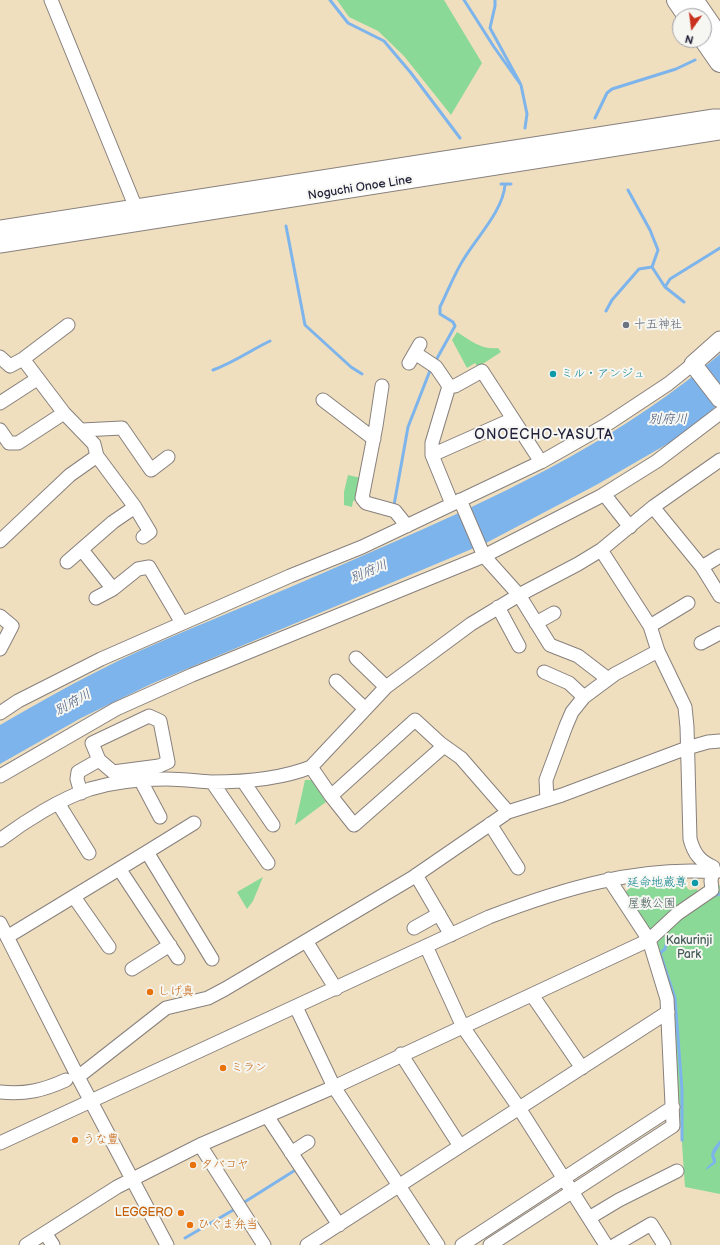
<!DOCTYPE html>
<meta charset="utf-8">
<style>
body{margin:0}
#map{position:relative;width:720px;height:1245px;overflow:hidden;background:#efdfbf;font-family:"Balsamiq Sans",sans-serif}
canvas{display:block}
.north{position:absolute;left:672px;top:8px;width:40px;height:40px;box-sizing:border-box;background:#f6f6f2;border:1px solid #a1a1a9;border-radius:50%;rotate:194deg;font-size:11px;font-weight:700;line-height:16px;text-align:center;color:#22223b}
.north::after{content:'';display:block;margin:auto;width:14px;height:18px;background:#c8321e;clip-path:polygon(50% 0,100% 100%,50% 72%,0 100%)}
</style>
<div id="map">
<canvas width="720" height="1245"></canvas>
<div class="north">N</div>
</div>
<script>
const ctx = document.querySelector('canvas').getContext('2d');
ctx.lineJoin = 'round';
function fill(path, color) {
  ctx.fillStyle = color;
  ctx.fill(path, 'evenodd');
}
function strokePath(path, color, width, dash) {
  ctx.strokeStyle = color;
  ctx.lineWidth = width;
  ctx.lineCap = dash ? 'butt' : 'round';
  ctx.setLineDash(dash || []);
  ctx.stroke(path);
}
function drawText(font, color, halo, rows, align = 'center') {
  ctx.font = font + ' "Balsamiq Sans","Klee One",sans-serif';
  ctx.lineWidth = 4;
  ctx.setLineDash([]);
  ctx.textBaseline = 'middle';
  ctx.strokeStyle = halo;
  ctx.fillStyle = color;
  for (const [text, x, y, turn = 0] of rows) {
    ctx.save();
    ctx.translate(x, y);
    ctx.rotate((+turn || 0) * Math.PI / 180);
    ctx.textAlign = isNaN(turn) ? turn : align;
    if (halo) ctx.strokeText(text, 0, 0);
    ctx.fillText(text, 0, 0);
    ctx.restore();
  }
}
const green = new Path2D(`
 M337 0H444L482 63 451 115 404 56 378 31 349 17Z
 M457 332C471 341 482 350 498 348L501 352 478 367 475 363 467 368 452 340Z
 M348 475 361 478 357 500 353 501 352 507 344 505V492Z
 M305 780H312L326 802 295 825Z
 M263 877 253 901 247 909 237 892Z
 M684 884 689 890 697 889 698 895 649 935 624 893 630 888Z
 M720 885V1194L685 1187 672 999 658 952 657 936Z`);
const water = new Path2D(`
 M720 354V403L681 436 598 484 486 543 151 684 81 718 0 764V725C33 706 66 687 100 670 149 645 200 625 250 604 301 583 352 560 403 538 515 489 627 434 720 354Z
 M720 1140V1145L714 1155 716 1159V1163L706 1170 707 1167 713 1162 711 1155 713 1149Z`);
const stream = new Path2D(`
 M330 0 348 23 384 41 411 73 460 138
 M464 0 494 47 521 85 527 114 525 128
 M495 0V6L490 28 520 83
 M595 118 607 93 612 89 676 69 695 60
 M501 184H511
 M628 190 650 230 658 250 652 267
 M286 226 305 325 351 367 362 374
 M665 287 670 279 720 248
 M606 311 612 300 639 269 652 267 665 287 684 302
 M435 362 455 326 453 322 440 314V307C448 291 455 272 465 257 478 236 503 210 505 185
 M213 370C233 363 251 350 270 341
 M394 505 408 427 431 368
 M713 896 720 894
 M666 930 667 941 665 949 660 953 675 998 682 1090V1140
 M243 1203 297 1169
 M185 1238 235 1209`);
const minor = new Path2D(`
 M51 0 136 208
 M415 353 436 367 449 386H455L482 371 541 462
 M0 357 10 366 23 359 64 413 94 444 97 456 135 507 113 522 67 562
 M23 359 68 325
 M409 363 420 344
 M382 386 376 426 362 498 366 503 395 511 407 526
 M449 386 432 443V455L452 504
 M323 400 374 439
 M0 403 37 379
 M0 430 9 443H18L64 413
 M82 430 122 428 151 470 168 457
 M432 455 513 419
 M604 494 630 527
 M460 500 484 556 519 595 550 645 578 656 608 679
 M135 507 150 532 143 537
 M653 507 702 567 720 596
 M0 541 70 475 97 456
 M82 550 113 589
 M702 567 720 556
 M96 598 113 589 138 569 149 567 182 623
 M498 607 519 646
 M0 616 12 626 0 649
 M536 623 554 613
 M650 626 688 603
 M701 643 720 633
 M356 658 386 687
 M544 672 569 683 584 697
 M336 681 364 708
 M0 713 18 701 101 659 290 576 362 547 541 462 606 425 668 384 693 364
 M311 767 331 796 415 720 440 743 461 758 508 812
 M0 776 116 709 192 675 484 556 601 496 657 461 720 413
 M141 781 160 817
 M243 781 273 825
 M212 782 268 863
 M81 793 77 779 78 772 99 760 92 743 149 716 160 721 168 762 159 766 113 772 99 760
 M331 796 354 825 444 746
 M547 800 546 780 566 726 572 712 584 697 615 674 658 651
 M58 803 89 853
 M490 824 518 868
 M0 840C25 821 60 799 90 789 113 782 141 779 166 779 181 779 196 781 211 782 243 782 281 779 311 767L386 687 471 624 519 595 578 564 601 550 653 507 720 460
 M147 852 194 823
 M120 870 178 958
 M416 875 451 935
 M74 897 109 947
 M0 923 78 1077 167 1245
 M414 928 439 914
 M7 937 147 852 212 959
 M306 941 336 989
 M426 946 463 1027 519 1108 606 1245
 M132 969 170 945
 M532 995 582 1068
 M296 1007 334 1087 438 1245
 M401 1054 460 1146
 M78 1077 166 1008 208 998 225 989 412 878 508 812 562 795 687 748 708 742 720 741
 M0 1092C25 1095 44 1090 66 1080
 M267 1116 339 1225
 M0 1143 489 917C562 889 637 866 716 872
 M200 1145 264 1245
 M291 1153 308 1142
 M589 1218 619 1200 677 1171
 M45 1233 53 1245
 M26 1245 117 1187 200 1145 334 1087 649 940 677 914 712 890 711 881 713 867C700 861 694 854 690 839L687 727 685 707 658 651 650 626 601 550
 M307 1245 668 1012
 M462 1245 673 1107
 M490 1245 673 1126 667 999 649 940 609 879
 M615 1245 651 1224 664 1245`);
const major = new Path2D(`
 M0 229 714 118H720
 M0 244 720 131
 M720 340 693 364 720 399`);
const highway = new Path2D(`
 M677 0 688 16
 M693 0 720 39
 M704 39 720 62`);
const markers = [
 [626,325,4,"#6b7280"],
 [553,374,4,"#0f9aa8"],
 [695,883,4,"#0f9aa8"],
 [150,992,4,"#e8710a"],
 [223,1068,4,"#e8710a"],
 [75,1140,4,"#e8710a"],
 [193,1165,4,"#e8710a"],
 [181,1213,4,"#e8710a"],
 [190,1225,4,"#e8710a"]
];
const streetNames = [
 ["Noguchi Onoe Line",360,188,-9]
];
const worshipNames = [
 ["十五神社",634,325]
];
const cultureNames = [
 ["ミル・アンジュ",561,374],
 ["延命地蔵尊",687,883,"right"]
];
const parkNames = [
 ["屋敷公園",652,904],
 ["Kakurinji",689,941],
 ["Park",689,955]
];
const foodNames = [
 ["しげ真",158,992],
 ["ミラン",231,1068],
 ["うな豊",83,1140],
 ["タバコヤ",201,1165],
 ["LEGGERO",173,1213,"right"],
 ["ひぐま弁当",198,1225]
];
const waterNames = [
 ["別府川",668,420],
 ["別府川",369,572,-23],
 ["別府川",73,703,-29]
];
const quarterNames = [
 ["ONOECHO-YASUTA",544,435]
];
fill(green, '#8bd997');
fill(water, '#7db4ec');
strokePath(stream, '#7db4ec', 3);
strokePath(minor, '#88807d', 15);
strokePath(major, '#88807d', 19);
strokePath(highway, '#88807d', 22);
strokePath(minor, '#fff', 13);
strokePath(major, '#fff', 17);
strokePath(highway, '#fff', 20);
for (const [x, y, r, color] of markers) {
  const dot = new Path2D();
  dot.arc(x, y, r, 0, 2 * Math.PI);
  ctx.fillStyle = color;
  ctx.fill(dot);
  strokePath(dot, '#f6f6f2', 1.5);
}
drawText('12px', '#22223b', '#f6f6f2', streetNames);
drawText('12px', '#5b616d', '#f6f6f2', worshipNames, 'left');
drawText('12px', '#0d838f', '#f6f6f2', cultureNames, 'left');
drawText('12px', '#425957', '#f6f6f2', parkNames);
drawText('12px', '#c56008', '#f6f6f2', foodNames, 'left');
drawText('italic 13px', '#425579', '#f6f6f2', waterNames);
ctx.letterSpacing = '1px';
drawText('14px', '#22223b', '#f6f6f2', quarterNames);
ctx.letterSpacing = '0px';
</script>
